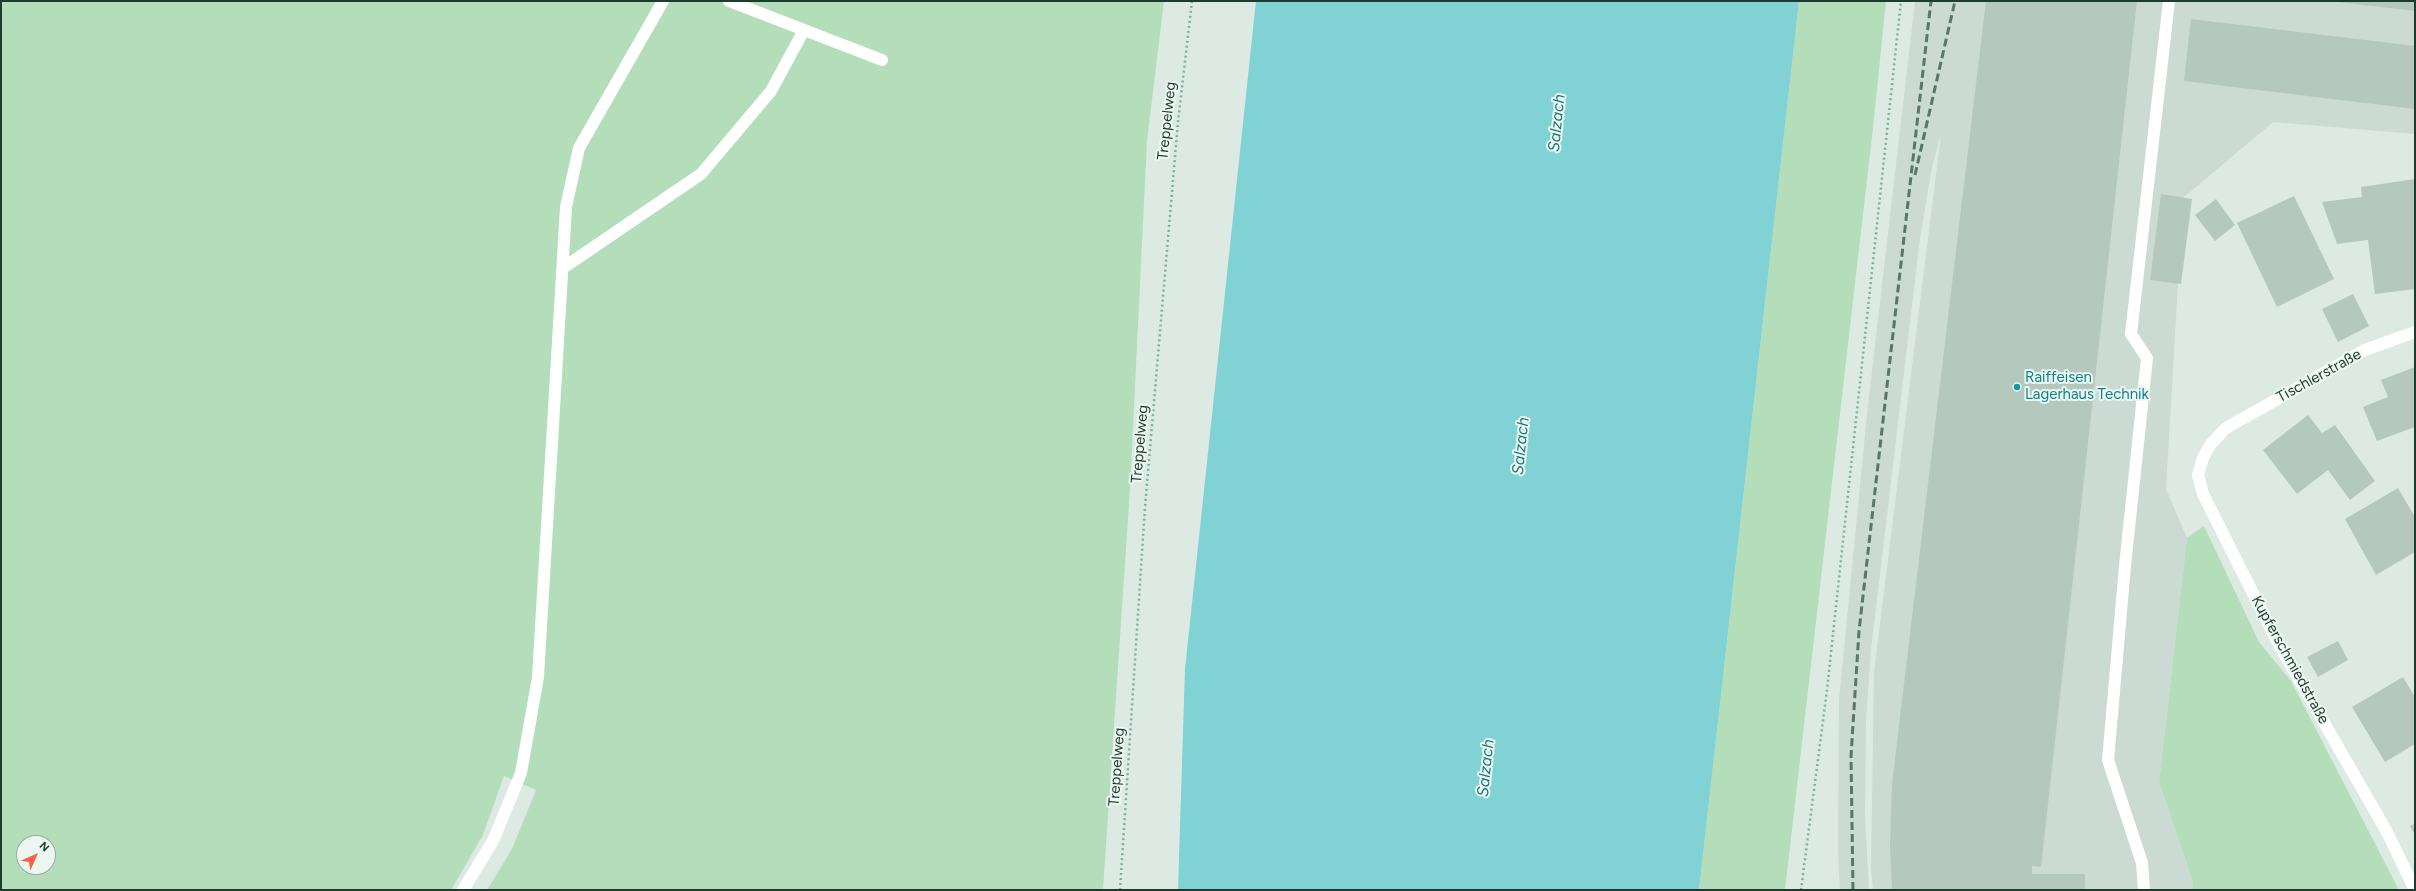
<!DOCTYPE html>
<meta charset="utf-8">
<style>
body{margin:0}
#map{position:relative;width:2416px;height:891px;overflow:hidden;background:#ddeae3;font-family:Figtree,sans-serif}
canvas{display:block}
.frame{position:absolute;inset:0;border:2px solid #1e3b2f;pointer-events:none}
.north{position:absolute;left:16px;top:835px;width:40px;height:40px;box-sizing:border-box;background:#edf7f1;border:1px solid #9aaca3;border-radius:50%;rotate:45deg;font-size:11px;font-weight:700;line-height:16px;text-align:center;color:#1e3b2f}
.north::after{content:'';display:block;margin:auto;width:14px;height:18px;background:#fd5f49;clip-path:polygon(50% 0,100% 100%,50% 72%,0 100%)}
</style>
<div id="map">
<canvas width="2416" height="891"></canvas>
<div class="frame"></div>
<div class="north">N</div>
</div>
<script>
const ctx = document.querySelector('canvas').getContext('2d');
ctx.lineJoin = 'round';
function fill(path, color) {
  ctx.fillStyle = color;
  ctx.fill(path, 'evenodd');
}
function strokePath(path, color, width, dash) {
  ctx.strokeStyle = color;
  ctx.lineWidth = width;
  ctx.lineCap = dash ? 'butt' : 'round';
  ctx.setLineDash(dash || []);
  ctx.stroke(path);
}
function drawText(font, color, halo, rows, align = 'center') {
  ctx.font = font + ' Figtree,sans-serif';
  ctx.lineWidth = 4;
  ctx.setLineDash([]);
  ctx.textBaseline = 'middle';
  ctx.strokeStyle = halo;
  ctx.fillStyle = color;
  for (const [text, x, y, turn = 0] of rows) {
    ctx.save();
    ctx.translate(x, y);
    ctx.rotate((+turn || 0) * Math.PI / 180);
    ctx.textAlign = isNaN(turn) ? turn : align;
    if (halo) ctx.strokeText(text, 0, 0);
    ctx.fillText(text, 0, 0);
    ctx.restore();
  }
}
const built = new Path2D(`
 M1915 1H2415V134L2273 122 2183 198 2166 489 2187 538 2159 782 2193 882V890H1873L1871 869 1874 672 1941 134 1932 167 1920 238 1871 650 1866 721 1865 816 1869 890H1840L1838 853 1839 700 1867 414Z`);
const green = new Path2D(`
 M1 1H1164L1147 141 1130 489 1103 890H487L512 849 536 790 504 776 483 835 451 890H1ZM24 843H48V867H24Z
 M1799 1H1886L1873 128 1785 890H1699Z
 M2204 526 2259 642 2291 681 2399 890H2193V882L2159 782 2187 538Z`);
const water = new Path2D(`
 M1256 1H1799L1699 890H1178L1185 669Z`);
const building = new Path2D(`
 M1986 1H2137L2041 867 2032 866V874H2085V890H1892L1890 846 1892 784Z
 M2338 1H2415V11L2338 2Z
 M2191 19 2415 46V109L2184 81Z
 M2415 179V289L2375 294 2368 240 2337 244 2322 202 2362 197 2361 187Z
 M2161 194 2192 199 2181 284 2150 280Z
 M2294 196 2334 279 2277 307 2237 223Z
 M2216 199 2235 225 2215 241 2195 215Z
 M2353 294 2369 326 2338 342 2322 309Z
 M2415 367V427L2377 441 2363 407 2388 397 2381 380Z
 M2308 415 2322 433 2335 425 2375 481 2350 500 2328 470 2297 494 2263 450Z
 M2398 488 2415 517V552L2376 575 2345 519Z
 M2338 641 2348 660 2318 677 2307 657Z
 M2403 677 2415 697V744L2385 762 2352 707Z
 M2415 824V835L2410 826Z`);
const path = new Path2D(`
 M1120 890 1145 507 1178 122 1192 1
 M1801 890 1827 690 1901 1`);
const service = new Path2D(`
 M729 1 882 60
 M563 268 701 174 771 91 804 30
 M463 890 493 841 521 773 538 677 566 207 579 148 663 1
 M2144 890 2142 863 2108 760 2125 566 2147 358 2131 334 2169 1`);
const minor = new Path2D(`
 M2415 332 2365 350 2226 428 2210 445 2203 458 2198 475 2203 494 2277 641 2387 832 2415 890`);
const rail = new Path2D(`
 M1915 175 1955 1
 M1853 890 1851 756 1859 631 1931 1`);
const markers = [
 [2017,387,4,"#0f9aa8"]
];
const streetNames = [
 ["Treppelweg",1167,121,-84],
 ["Tischlerstraße",2319,376,-29],
 ["Treppelweg",1140,444,-85],
 ["Kupferschmiedstraße",2290,660,61],
 ["Treppelweg",1117,767,-86]
];
const cultureNames = [
 ["Raiffeisen",2025,378],
 ["Lagerhaus Technik",2025,395]
];
const waterNames = [
 ["Salzach",1557,123,-84],
 ["Salzach",1521,446,-84],
 ["Salzach",1486,768,-84]
];
fill(built, '#cbdad2');
fill(green, '#b4deba');
fill(water, '#80d2d5');
fill(building, '#b5c8be');
strokePath(path, '#7bb199', 2.5, [2, 3]);
strokePath(service, '#fff', 12);
strokePath(minor, '#fff', 12);
strokePath(rail, '#57776b', 3, [8, 4]);
for (const [x, y, r, color] of markers) {
  const dot = new Path2D();
  dot.arc(x, y, r, 0, 2 * Math.PI);
  ctx.fillStyle = color;
  ctx.fill(dot);
  strokePath(dot, '#edf7f1', 1.5);
}
drawText('15px', '#1e3b2f', '#edf7f1', streetNames);
drawText('15px', '#0d838f', '#edf7f1', cultureNames, 'left');
drawText('italic 16px', '#14767a', '#edf7f1', waterNames);
</script>
